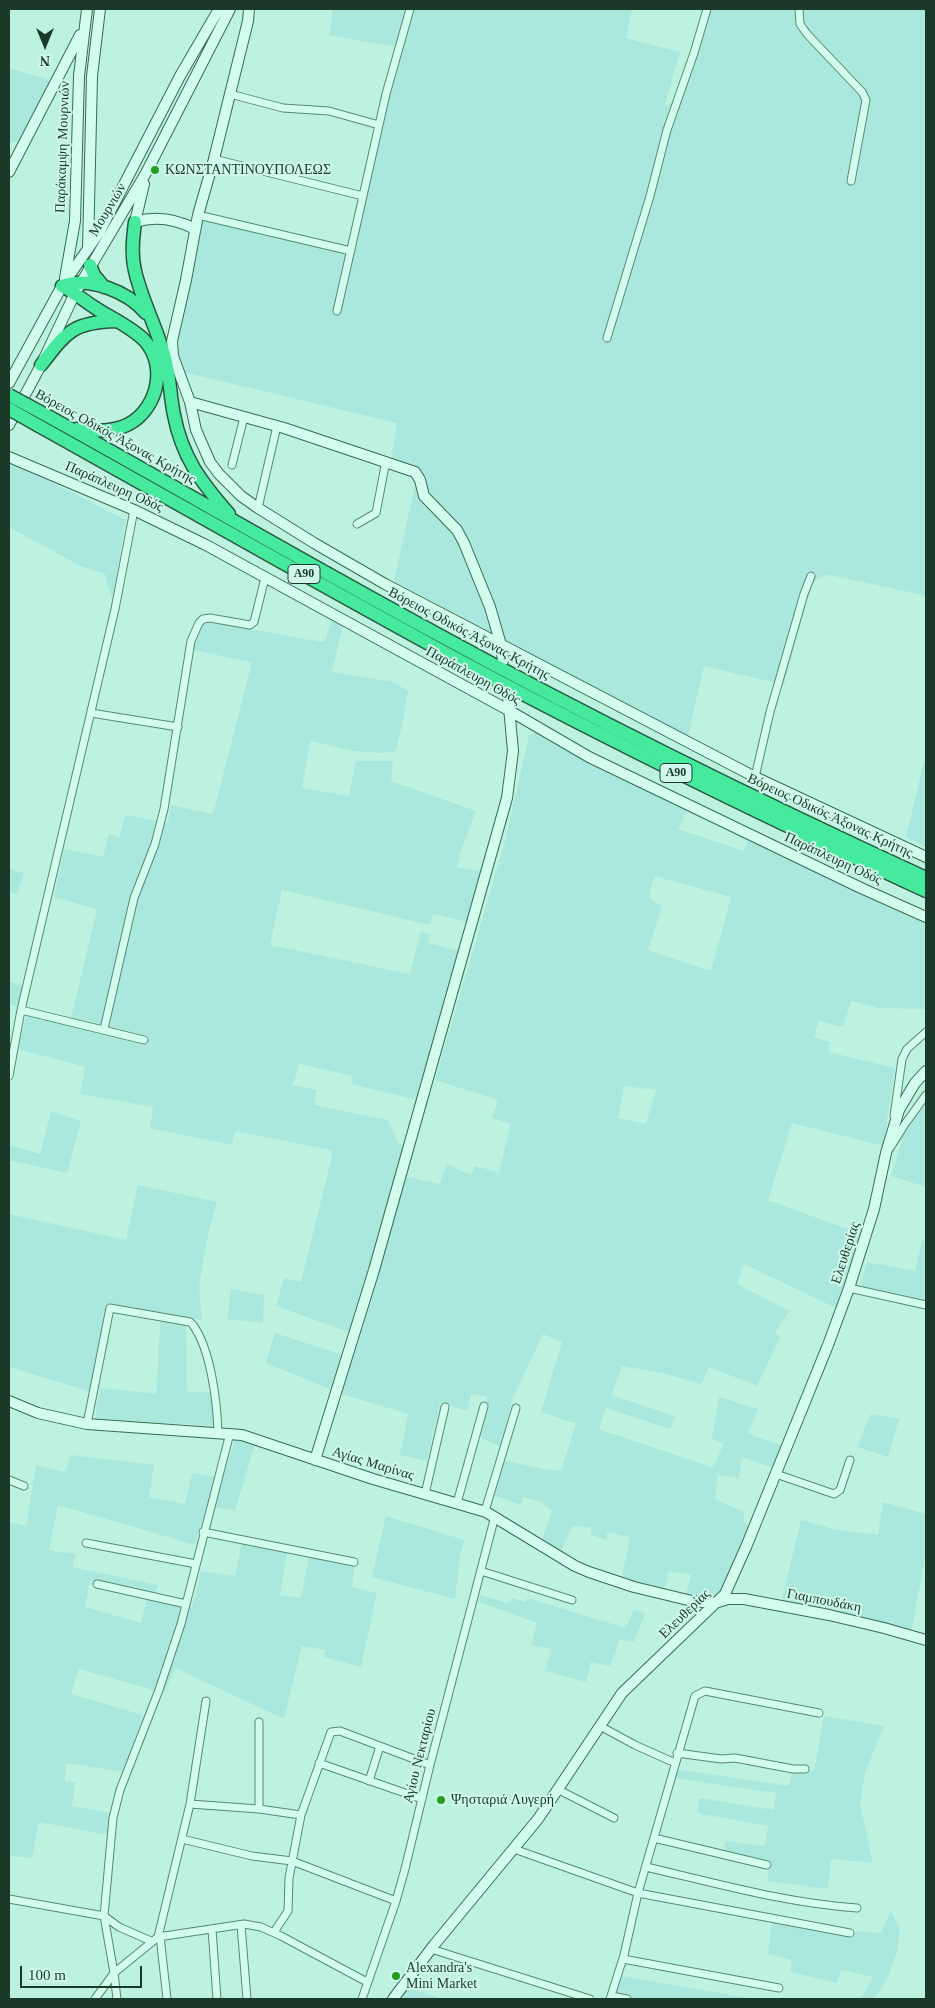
<!DOCTYPE html>
<meta charset="utf-8">
<style>
body{margin:0}
#map{position:relative;width:935px;height:2008px;overflow:hidden;background:#bdf2e1;font-family:Georgia,serif}
canvas{display:block}
.frame{position:absolute;inset:0;border:10px solid #1b3929;pointer-events:none}
.north{position:absolute;left:20px;top:20px;width:50px;height:50px;-webkit-text-stroke:4px #cef8eb;paint-order:stroke;rotate:180deg;font-size:14px;font-weight:700;line-height:20px;text-align:center;color:#1b3929}
.north::after{content:'';display:block;margin:auto;width:18px;height:22px;background:#1b3929;clip-path:polygon(50% 0,100% 100%,50% 72%,0 100%)}
.scale{position:absolute;left:20px;top:1966px;width:122px;height:22px;box-sizing:border-box;border:2px solid #1b3929;border-top:0;padding-left:6px;font-size:15px;line-height:18px;white-space:nowrap;color:#1b3929;-webkit-text-stroke:4px #cef8eb;paint-order:stroke}
</style>
<div id="map">
<canvas width="935" height="2008"></canvas>
<div class="frame"></div>
<div class="north">N</div>
<div class="scale">100 m</div>
</div>
<script>
const ctx = document.querySelector('canvas').getContext('2d');
ctx.lineJoin = 'round';
function fill(path, color) {
  ctx.fillStyle = color;
  ctx.fill(path, 'evenodd');
}
function strokePath(path, color, width, dash) {
  ctx.strokeStyle = color;
  ctx.lineWidth = width;
  ctx.lineCap = dash ? 'butt' : 'round';
  ctx.setLineDash(dash || []);
  ctx.stroke(path);
}
function drawText(font, color, halo, rows, align = 'center') {
  ctx.font = font + ' Georgia,serif';
  ctx.lineWidth = 4;
  ctx.setLineDash([]);
  ctx.textBaseline = 'middle';
  ctx.strokeStyle = halo;
  ctx.fillStyle = color;
  for (const [text, x, y, turn = 0] of rows) {
    ctx.save();
    ctx.translate(x, y);
    ctx.rotate((+turn || 0) * Math.PI / 180);
    ctx.textAlign = isNaN(turn) ? turn : align;
    if (halo) ctx.strokeText(text, 0, 0);
    ctx.fillText(text, 0, 0);
    ctx.restore();
  }
}
const farmland = new Path2D(`
 M333 9H632L626 38 680 52 665 105 675 103 705 9H926V597L919 594 829 575 820 577 812 584 784 685 704 666 688 736 628 706 394 581 418 471 391 461 397 423 183 372 179 354V338L203 213 350 247 396 47 329 35Z
 M9 68 47 79 49 82 19 142H9Z
 M9 461 126 520 112 600 105 574 80 566 9 527Z
 M332 620 343 626 332 672 393 682 408 691 402 726 396 751 382 753 353 751 310 741 302 788 349 796 356 761H393L391 781 476 811 461 851 457 867 481 871 467 922 433 914 430 925 282 890 270 945 410 974 421 931 430 934 428 943 458 951 439 1029 418 1100 351 1084 353 1076 299 1064 293 1085 317 1090 314 1105 388 1120 398 1143 405 1145 398 1175 440 1184 446 1164 471 1175 475 1166 499 1172 511 1124 492 1118 498 1100 435 1080 504 845 529 736 535 732 590 762 688 809 678 829 744 851 748 839 926 922V1009L878 1008 851 1001 843 1027 819 1021 814 1037 830 1042 829 1052 895 1068 883 1146 792 1123 768 1200 861 1234 836 1308 744 1264 737 1284 790 1311 775 1332 780 1337 757 1386 709 1367 701 1384 662 1373 622 1366 612 1395 675 1416 670 1429 606 1408 599 1429 714 1468 723 1444 712 1439 719 1397 758 1409 748 1434 789 1448 779 1470 742 1457 739 1478 718 1475 715 1499 744 1512V1523L751 1527 714 1601 685 1598 691 1574 669 1572 663 1593 620 1585 630 1537 607 1532V1540L591 1535V1527L572 1526 558 1558 540 1547 552 1510 538 1501 523 1497 521 1505 492 1495 503 1460 548 1470H561L576 1424 541 1412 562 1342 543 1334 512 1400 501 1447 478 1436 487 1397 471 1394 468 1411 440 1403 427 1461 400 1455 408 1414 342 1394 266 1363 275 1333 352 1358 359 1336 276 1306 284 1278 301 1282 332 1156 331 1150 235 1131 232 1145 150 1128 153 1107 80 1094 85 1067 18 1049 27 1013 70 1023 97 909 54 897 64 849 103 857 109 834 119 838 125 815 168 823 171 805 213 814 251 666V662L193 650 198 631 207 622 231 625 321 642 325 641ZM654 876 731 897 711 971 648 950 662 906 649 898ZM624 1086 656 1090 646 1124 618 1118Z
 M926 753V847L906 837Z
 M9 869 24 873 17 894 9 892Z
 M9 981 23 986 18 1007 9 1004Z
 M926 1103V1187L891 1176 904 1135Z
 M51 1111 81 1121 67 1173 9 1160V1145L40 1154Z
 M138 1185 217 1202 209 1230 199 1286 202 1320 186 1317 187 1392H211L216 1426 95 1419 100 1388 156 1394 161 1313 108 1303 91 1392 9 1367V1214L126 1240Z
 M922 1240 926 1242V1300L860 1286 867 1262 915 1271Z
 M231 1289 264 1295 263 1323 227 1319Z
 M871 1414 899 1419 888 1457 857 1447Z
 M235 1438 255 1444 235 1511 207 1506 195 1545 58 1505 49 1550 76 1554 72 1567 158 1585 155 1595 90 1581 85 1607 141 1623 147 1599 192 1608 201 1571 235 1576 242 1542 287 1552 280 1595 301 1598 309 1556 355 1565 352 1587 377 1593 361 1667 324 1657 325 1650 302 1646 284 1719 175 1668 164 1693 79 1669 71 1694 143 1715 124 1772 66 1763 65 1781 75 1782 72 1806 118 1814 113 1836 39 1822 32 1858 9 1856V1522L26 1526 36 1465 65 1472 71 1455 154 1465 149 1497 185 1504 192 1473 223 1478Z
 M883 1502 926 1514V1554L910 1637 780 1608 801 1520 833 1529 878 1535Z
 M386 1516 464 1540 460 1557 455 1599 372 1577Z
 M480 1595 507 1603 512 1598 525 1602 527 1598 626 1628 634 1609 645 1614 634 1642 619 1640 610 1666 591 1662 586 1682 544 1671 552 1649 531 1645 537 1623 479 1602Z
 M824 1716 884 1726 865 1773 860 1804 873 1863 831 1859 828 1889 768 1881 769 1865 724 1855 725 1841 765 1846 768 1826 697 1813 699 1798 774 1810 776 1793 674 1778 676 1769 789 1786 793 1769 814 1771Z
 M891 1910 900 1929 897 1951 888 1978 874 1999H861L873 1977 841 1970 837 1983 790 1972 792 1960 768 1954 772 1922 853 1937 856 1931 881 1933Z
 M621 1976 667 1984 754 1999H613Z
 M409 1988 442 1999H400Z`);
const street = new Path2D(`
 M799 9 800 24 807 34 862 92 866 100 851 181
 M230 94 283 108 329 111 379 125
 M214 159 363 196
 M198 215 351 251
 M337 311 386 94 410 9
 M607 338 650 196 667 130 694 53 707 9
 M232 465 244 417
 M258 508 277 426
 M357 524 376 513 386 461
 M91 713 178 727
 M755 777 770 712 804 594 811 576
 M21 1010 144 1040
 M104 1029 134 898 155 844 164 809 191 641 199 623 203 619 210 618 250 625 254 622 265 578
 M9 1076 21 1010 115 609 134 510
 M894 1116 902 1059 907 1049 926 1032
 M890 1148 905 1124 926 1095
 M849 1288 926 1305
 M87 1424 110 1308 190 1322 193 1325C211 1350 217 1402 218 1432
 M776 1474 834 1494 840 1490 850 1460
 M9 1480 24 1486
 M425 1494 445 1407
 M457 1503 484 1406
 M485 1511 516 1408
 M203 1532 354 1562
 M86 1543 196 1564
 M481 1571 572 1600
 M97 1584 186 1604
 M259 1722V1809
 M600 1726 635 1745 675 1763
 M677 1753 721 1759 735 1758 793 1769H805
 M319 1763 422 1799
 M369 1781 380 1746
 M559 1790 614 1818
 M190 1804 259 1809 301 1815
 M654 1838 767 1865
 M182 1839 252 1856 292 1861 396 1901
 M514 1849 638 1893 850 1933
 M646 1867C715 1883 785 1903 857 1908
 M9 1899 104 1916 119 1927 151 1941
 M241 1925 247 1999
 M212 1929 217 1999
 M274 1932 288 1911 289 1878 301 1815 331 1732 340 1731 430 1765
 M160 1936 167 1999
 M158 1937 190 1804 206 1701
 M431 1949 590 1999
 M623 1959 779 1988
 M611 1996 627 1999
 M95 1999 114 1973 158 1937 244 1924 261 1927 281 1936 367 1982
 M117 1999 114 1973 104 1916 113 1818 120 1790 159 1690 181 1624 230 1433
 M362 1999 396 1901 405 1869 430 1765 495 1516
 M610 1999 624 1955 638 1893 695 1696 705 1691 819 1713`);
const secondary = new Path2D(`
 M249 9 248 21 214 159 198 215 186 280 172 341 173 356 190 402 196 430 210 462 219 474 241 496 258 508 314 543 385 584 755 777 926 857
 M9 172 80 35
 M144 184 135 222C155 216 176 219 195 229
 M88 249 92 76 100 9
 M65 278 75 221 79 76 87 9
 M9 383 62 286 99 233 180 76 219 9
 M190 402 284 428 415 472 420 480 424 496 457 530 464 543 490 607 501 645 503 661
 M9 425 41 365 75 293 146 173 230 9
 M9 457 134 510 206 545 510 711 589 757 861 888 926 917
 M9 1401 38 1413 87 1424 242 1435 373 1479 486 1512 575 1566 589 1572 634 1587 692 1601 715 1603 728 1599H744L829 1615 884 1628 926 1640
 M315 1460 374 1270 507 798 513 751 508 696
 M393 1999 434 1945 538 1819 622 1693 725 1594 746 1547 828 1345 849 1288 874 1209 886 1153 899 1110 915 1083 926 1071`);
const highway = new Path2D(`
 M135 222C133 238 131 255 135 271 142 301 157 328 165 358 170 376 170 396 174 415 182 457 201 482 229 514
 M90 265 94 275 104 287
 M62 286C74 292 83 300 94 307 110 318 132 327 145 341 169 368 156 415 122 427 108 432 92 431 77 429
 M62 286C90 276 128 292 146 313
 M41 365C66 333 72 322 116 321
 M46 415C178 488 307 564 439 635 598 722 761 802 926 878
 M39 426C170 499 299 573 431 645 593 733 759 814 926 891`);
const highwayBridge = new Path2D(`
 M9 395 46 415
 M9 409 39 426`);
const markers = [
 [155,170,5,"#229f1f"],
 [441,1800,5,"#229f1f"],
 [396,1976,5,"#229f1f"]
];
const shields = [
 [304,574,32],
 [676,773,32]
];
const shieldNames = [
 ["Α90",304,574],
 ["Α90",676,773]
];
const streetNames = [
 ["Παράκαμψη Μουρνιών",63,147,-88],
 ["Μουρνιών",108,210,-59],
 ["Βόρειος Οδικός Άξονας Κρήτης",115,437,29],
 ["Παράπλευρη Οδός",114,487,24],
 ["Βόρειος Οδικός Άξονας Κρήτης",469,634,28],
 ["Παράπλευρη Οδός",473,676,29],
 ["Βόρειος Οδικός Άξονας Κρήτης",830,816,25],
 ["Παράπλευρη Οδός",833,859,25],
 ["Ελευθερίας",846,1253,-72],
 ["Αγίας Μαρίνας",373,1464,17],
 ["Γιαμπουδάκη",824,1601,11],
 ["Ελευθερίας",685,1614,-44],
 ["Αγίου Νεκταρίου",420,1756,-76]
];
const poiNames = [
 ["ΚΩΝΣΤΑΝΤΙΝΟΥΠΟΛΕΩΣ",165,170],
 ["Ψησταριά Λυγερή",451,1800],
 ["Alexandra's",406,1968],
 ["Mini Market",406,1984]
];
fill(farmland, '#aae8dd');
strokePath(street, '#558b71', 9);
strokePath(secondary, '#386d52', 12);
strokePath(highway, '#2a583f', 15);
strokePath(street, '#d1fcee', 7);
strokePath(secondary, '#d1fcee', 10);
strokePath(highway, '#45ea9f', 12);
strokePath(highwayBridge, '#2a583f', 15, []);
strokePath(highwayBridge, '#45ea9f', 12);
for (const [x, y, r, color] of markers) {
  const dot = new Path2D();
  dot.arc(x, y, r, 0, 2 * Math.PI);
  ctx.fillStyle = color;
  ctx.fill(dot);
  strokePath(dot, '#cef8eb', 2);
}
for (const [x, y, w] of shields) {
  const box = new Path2D();
  box.roundRect(x - w / 2, y - 9.5, w, 19, 4);
  ctx.fillStyle = '#cef8eb';
  ctx.fill(box);
  strokePath(box, '#1b3929', 1);
}
drawText('bold 12px', '#1b3929', null, shieldNames);
drawText('14px', '#1b3929', '#cef8eb', streetNames);
drawText('14px', '#1b3929', '#cef8eb', poiNames, 'left');
</script>
